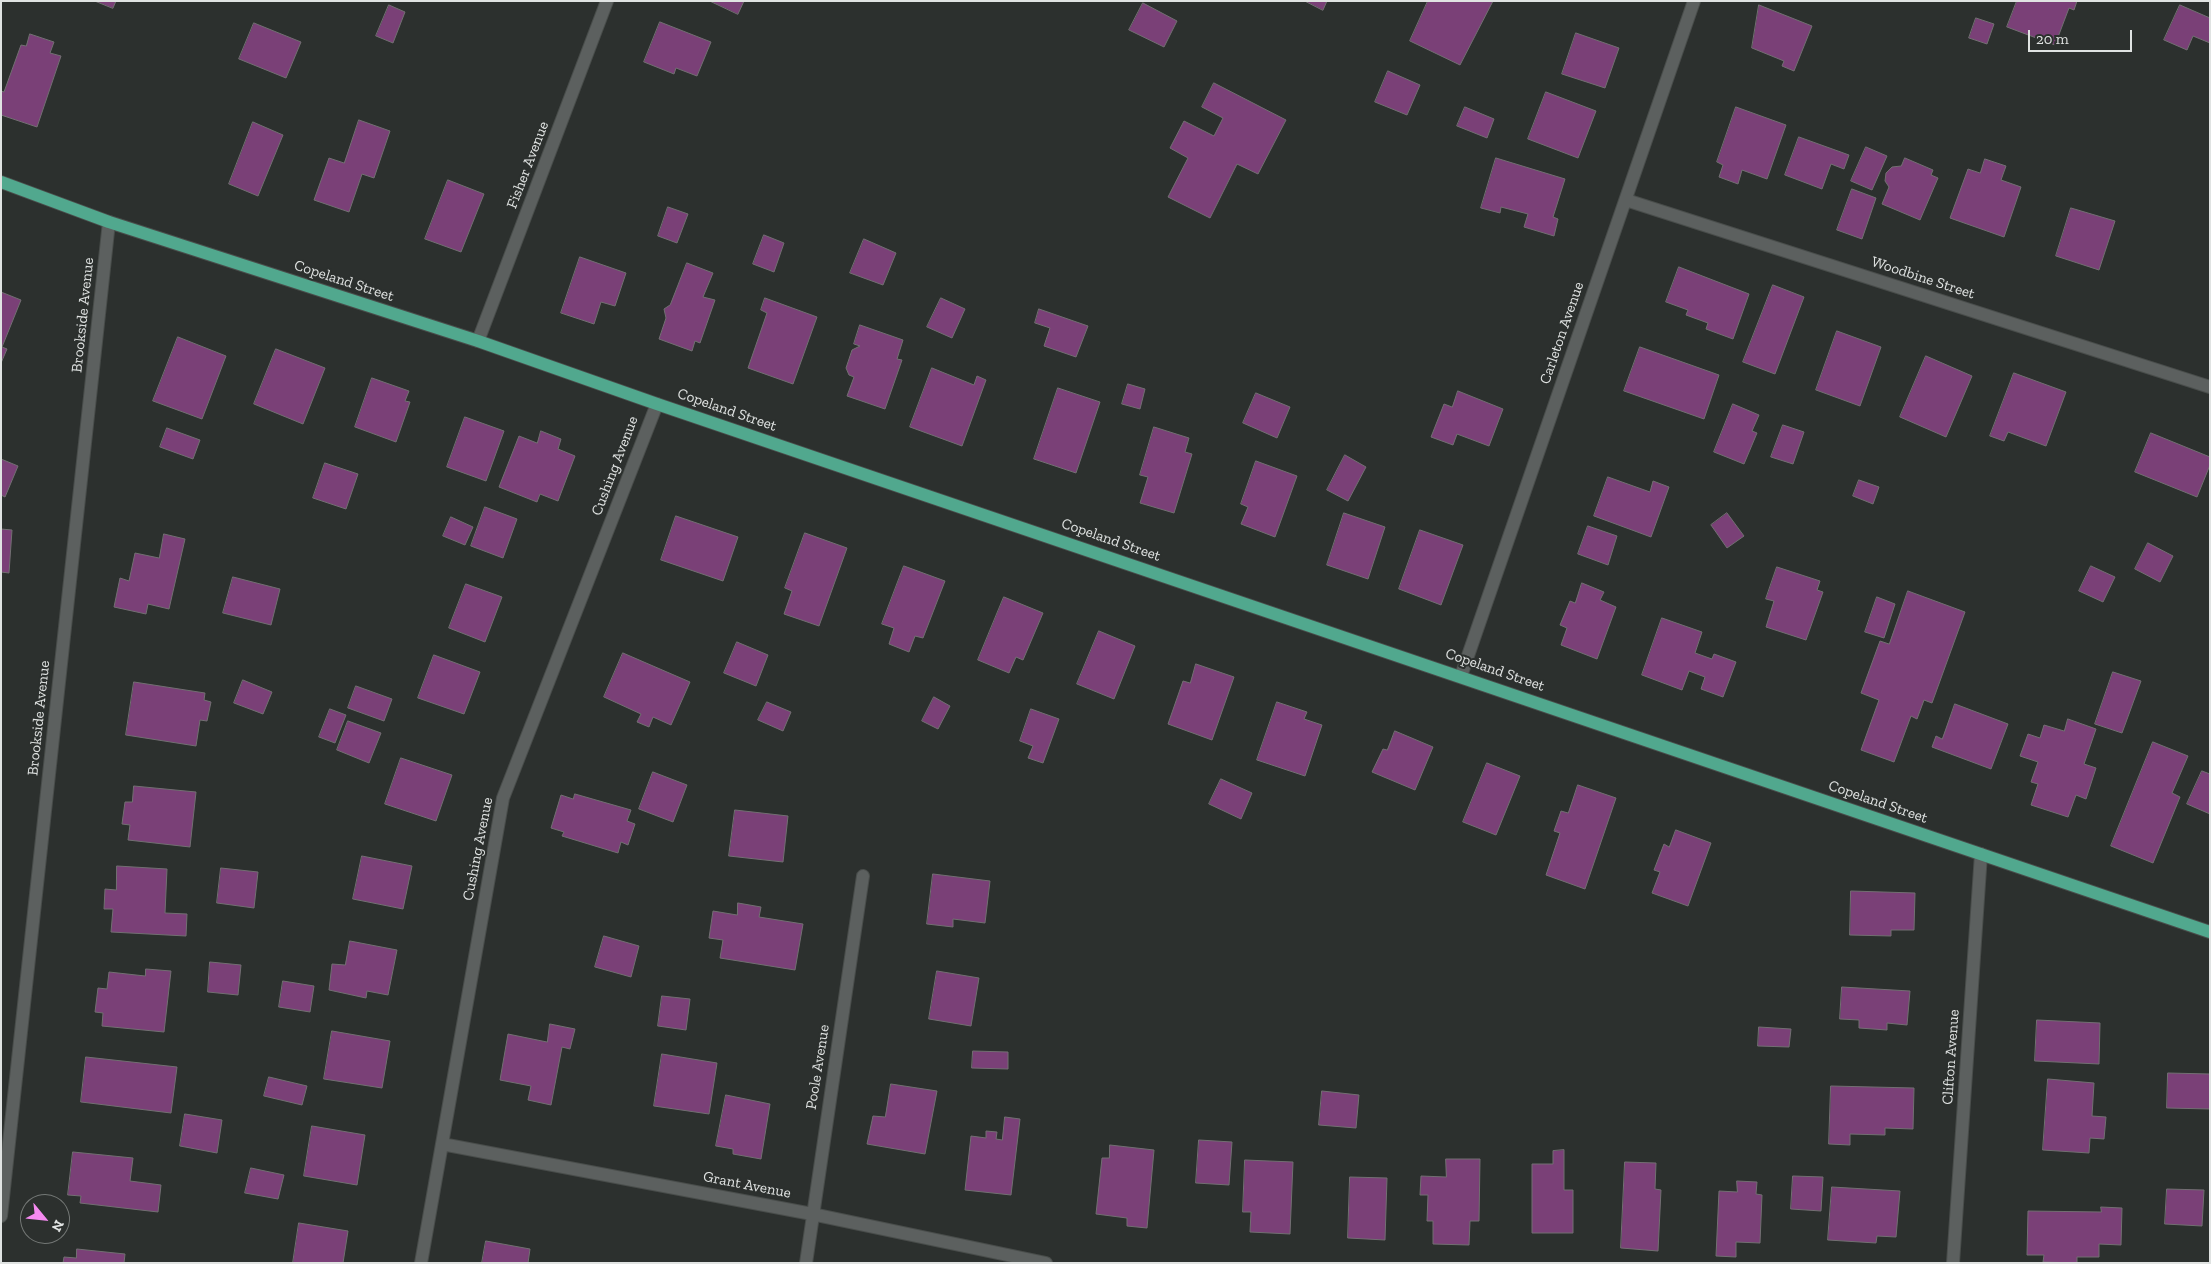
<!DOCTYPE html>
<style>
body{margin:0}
#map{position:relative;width:2211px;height:1264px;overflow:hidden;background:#2c302e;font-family:"Zilla Slab",serif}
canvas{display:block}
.frame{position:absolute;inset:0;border:2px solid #e0e3e2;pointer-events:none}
.north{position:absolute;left:20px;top:1194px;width:50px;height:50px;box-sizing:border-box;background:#2c302e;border:1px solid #747876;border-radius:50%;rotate:118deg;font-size:14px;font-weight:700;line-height:20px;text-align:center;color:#e0e3e2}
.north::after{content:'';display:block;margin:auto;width:18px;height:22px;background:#f489ef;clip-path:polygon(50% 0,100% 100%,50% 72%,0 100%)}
.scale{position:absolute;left:2028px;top:30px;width:104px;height:22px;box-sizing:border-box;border:2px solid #e0e3e2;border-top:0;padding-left:6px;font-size:15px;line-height:18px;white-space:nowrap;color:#e0e3e2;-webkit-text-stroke:4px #2c302e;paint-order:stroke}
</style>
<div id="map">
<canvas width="2211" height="1264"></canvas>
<div class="frame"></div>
<div class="north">N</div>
<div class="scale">20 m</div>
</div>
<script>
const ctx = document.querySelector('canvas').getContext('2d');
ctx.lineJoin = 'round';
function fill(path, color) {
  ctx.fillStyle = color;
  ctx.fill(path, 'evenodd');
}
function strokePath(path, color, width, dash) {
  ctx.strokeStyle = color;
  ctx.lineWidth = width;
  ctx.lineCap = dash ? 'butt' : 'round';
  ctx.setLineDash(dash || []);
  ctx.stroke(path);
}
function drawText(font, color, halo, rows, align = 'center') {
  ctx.font = font + ' "Zilla Slab",serif';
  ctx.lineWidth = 4;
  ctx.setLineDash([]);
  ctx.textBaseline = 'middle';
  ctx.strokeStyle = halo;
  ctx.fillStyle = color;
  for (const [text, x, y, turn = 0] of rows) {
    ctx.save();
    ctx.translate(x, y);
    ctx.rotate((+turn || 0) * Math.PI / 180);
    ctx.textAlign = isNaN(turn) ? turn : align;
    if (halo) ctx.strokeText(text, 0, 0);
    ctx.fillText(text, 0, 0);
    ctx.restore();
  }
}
const building = new Path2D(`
 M95 1H116L113 8Z
 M710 1H744L738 14Z
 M1305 1H1327L1323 10Z
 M1428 1H1493L1460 65 1410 41Z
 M2017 1H2077L2074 10 2069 8 2055 45 2007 27Z
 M1143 3 1177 21 1164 47 1129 30Z
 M389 5 405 12 393 43 376 36Z
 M1759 5 1812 26 1794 71 1782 66 1784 61 1752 48Z
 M2180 5 2210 18V43L2193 36 2187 50 2164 40Z
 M1976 18 1994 24 1987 44 1969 38Z
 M660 22 711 42 697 76 676 68 674 74 644 62Z
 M254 23 301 42 286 78 239 59Z
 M1576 33 1619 48 1605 88 1562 74Z
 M30 34 54 42 50 53 61 56 37 127 1 115V91L4 92 21 45 26 46Z
 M1388 71 1420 85 1407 115 1375 102Z
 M1214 83 1286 120 1258 174 1237 164 1210 218 1168 197 1188 158 1170 148 1184 121 1214 136 1223 118 1202 107Z
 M1546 92 1596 111 1578 158 1528 139Z
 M1465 107 1494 119 1487 138 1457 126Z
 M1736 107 1786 125 1767 179 1742 170 1738 184 1719 177 1723 165 1717 162Z
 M359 120 390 131 374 178 362 174 349 212 314 200 329 158 344 163Z
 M253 122 283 135 258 196 229 184Z
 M1799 137 1849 155 1844 169 1831 164 1822 189 1785 175Z
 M1866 147 1887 156 1872 190 1851 181Z
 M1496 158 1565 179 1553 217 1558 219 1554 236 1524 227 1528 214 1501 207 1500 213 1481 208Z
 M1905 158 1933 170 1931 175 1938 178 1920 220 1882 204 1889 187 1885 181 1886 173 1892 167 1901 166Z
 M1985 159 2006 166 2001 180 2021 187 2004 237 1950 218 1968 169 1980 173Z
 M448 180 484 194 461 252 425 239Z
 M1852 189 1876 198 1862 239 1837 230Z
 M668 207 688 214 677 243 658 236Z
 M2071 208 2115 221 2099 270 2056 256Z
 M764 235 784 243 774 272 753 264Z
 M864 239 896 253 883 285 850 273Z
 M580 257 626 273 615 306 601 302 594 324 561 313Z
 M687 263 713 273 703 297 715 300 700 343 695 341 692 351 659 339 666 318 664 309 670 305Z
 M1679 267 1749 294 1733 339 1706 329 1708 323 1686 315 1688 310 1666 302Z
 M1773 285 1804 297 1775 374 1743 362Z
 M1 292 21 300 2 347 7 349 1 363Z
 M765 298 817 317 793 384 748 368 767 313 761 310Z
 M941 298 965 309 952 338 927 327Z
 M1039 309 1088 326 1076 357 1044 346 1050 328 1035 323Z
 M860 325 903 340 897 359 902 360 885 409 847 396 854 377 849 375 846 368 852 350 860 346 854 344Z
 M1837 331 1881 347 1860 406 1816 390Z
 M178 337 226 356 202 419 153 401Z
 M1640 347 1719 375 1704 419 1624 391Z
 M276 349 325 368 303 424 254 404Z
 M1926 356 1972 376 1946 437 1900 417Z
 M932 368 974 385 977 376 986 380 962 446 910 427Z
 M2014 373 2066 392 2046 446 2008 432 2004 441 1990 436Z
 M372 378 409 391 405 401 410 402 396 442 355 427Z
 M1128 384 1145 389 1140 409 1122 404Z
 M1058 388 1100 402 1076 473 1034 459Z
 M1458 391 1503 409 1489 446 1457 434 1453 445 1431 437 1444 404 1452 407Z
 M1256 393 1290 407 1277 438 1243 423Z
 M1733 404 1759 415 1752 431 1757 433 1744 464 1714 452Z
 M465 417 504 431 486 481 447 467Z
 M1783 425 1804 432 1793 464 1771 457Z
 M1154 427 1189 438 1185 452 1192 454 1174 513 1140 503 1148 477 1140 475Z
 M167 428 200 440 193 459 160 447Z
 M541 431 561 439 558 449 575 456 558 501 540 494 537 502 499 487 519 436 537 443Z
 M2151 433 2210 457V465L2197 497 2135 472Z
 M1345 455 1366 467 1348 501 1327 490Z
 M1 459 18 466 5 497 1 495Z
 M1256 461 1297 476 1275 537 1241 524 1248 507 1241 504Z
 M325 463 358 474 346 509 313 498Z
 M1608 477 1650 492 1653 481 1669 487 1651 537 1594 516Z
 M1859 480 1879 487 1873 504 1853 496Z
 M485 507 517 519 503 558 471 546Z
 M1344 513 1385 527 1368 579 1327 565Z
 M1727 513 1744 536 1727 548 1711 525Z
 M676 516 738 537 723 581 661 560Z
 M451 517 473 527 465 545 443 536Z
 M1588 526 1617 536 1608 565 1578 554Z
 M1 529 12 530 9 573 1 572Z
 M1420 530 1463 545 1441 605 1399 589Z
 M805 533 847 548 819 626 784 614 792 591 785 588Z
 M164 534 185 539 169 609 148 604 146 614 114 607 120 578 129 581 135 553 159 558Z
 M2148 543 2173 556 2160 582 2135 569Z
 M904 566 945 581 923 638 915 636 909 652 889 644 894 628 882 624Z
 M2091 566 2115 577 2103 602 2079 591Z
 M1777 567 1820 581 1817 590 1823 592 1806 640 1766 627 1774 601 1766 599Z
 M233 577 280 589 271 625 223 613Z
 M1582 583 1604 592 1600 600 1616 607 1597 659 1561 645 1567 628 1560 625 1570 601 1575 603Z
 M466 584 502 597 485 642 449 628Z
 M1908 591 1965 612 1932 703 1924 700 1917 719 1911 716 1894 762 1861 750 1879 700 1861 693 1880 641 1889 644Z
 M1004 597 1043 613 1023 660 1016 657 1009 673 978 660Z
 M1877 597 1895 604 1884 638 1865 632Z
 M1662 618 1702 632 1695 653 1712 659 1714 654 1736 662 1723 697 1701 689 1705 677 1689 671 1682 690 1642 675Z
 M1099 631 1135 646 1114 699 1077 684Z
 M737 642 768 655 756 686 724 673Z
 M623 653 690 682 671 725 653 717 649 727 637 722 641 714 604 697Z
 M434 655 480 672 464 714 418 698Z
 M1196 664 1234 677 1212 740 1168 724 1183 681 1190 683Z
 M2113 672 2141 681 2122 733 2095 724Z
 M243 680 272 692 263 714 234 703Z
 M134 682 205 693 204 700 211 702 207 721 200 720 196 746 126 735Z
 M356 686 392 699 384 721 348 708Z
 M934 697 950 706 938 729 922 721Z
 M767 702 791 712 783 731 758 720Z
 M1277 702 1307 712 1304 719 1322 725 1305 776 1257 760Z
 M1955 704 2008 724 1991 769 1932 747 1936 736 1942 739Z
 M330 709 346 715 335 743 319 737Z
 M1031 709 1059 719 1043 763 1028 758 1033 746 1020 741Z
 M2068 719 2096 729 2084 764 2096 768 2086 799 2076 795 2068 817 2031 805 2038 784 2031 782 2038 762 2020 756 2028 734 2040 738 2044 725 2064 731Z
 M348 721 381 733 369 763 337 750Z
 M1395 731 1433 747 1415 790 1372 772 1383 749 1387 750Z
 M2153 742 2188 756 2172 793 2180 797 2153 863 2111 846Z
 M401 758 452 775 436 821 385 804Z
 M1487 763 1520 776 1496 835 1463 822Z
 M2202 771 2210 774V814L2187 804Z
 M653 772 687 785 673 822 639 809Z
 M1221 779 1252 793 1241 819 1209 804Z
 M1578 785 1616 798 1585 889 1546 875 1560 833 1554 831 1561 811 1568 813Z
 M134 786 196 792 190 847 128 840 130 825 122 824 125 802H132Z
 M575 794 631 810 627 821 635 824 628 845 621 842 618 853 562 836 564 832 551 828 561 795 573 799Z
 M735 810 788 816 783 862 729 856Z
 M1676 830 1711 843 1688 906 1652 893 1660 872 1654 870 1664 844 1669 847Z
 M362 856 412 866 403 909 353 899Z
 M117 866 167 869 165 913 187 914 186 936 111 932 113 909H104L105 889 116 890Z
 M221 868 258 872 254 908 217 903Z
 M933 874 990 881 985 923 953 919V927L927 924Z
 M1851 891 1915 893 1914 930H1891V936L1850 935Z
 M738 903 761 907 759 917 803 924 795 970 720 958 723 940 709 938 713 911 737 915Z
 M604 936 639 946 631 977 595 967Z
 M350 941 397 950 388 995 367 991 366 998 329 990 332 964 345 965Z
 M210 962 241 965 238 995 208 992Z
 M146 969 171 971 164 1032 102 1026 103 1013 95 1012 98 988 107 989 109 972 145 976Z
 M937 971 979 978 971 1026 929 1019Z
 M283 981 314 986 310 1012 279 1007Z
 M1842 987 1910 991 1907 1025 1887 1023V1030L1859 1028V1020L1840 1019Z
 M662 996 690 999 686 1030 658 1026Z
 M2037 1020 2100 1023 2099 1064 2035 1061Z
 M550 1024 575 1029 570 1049 562 1047 551 1105 528 1100 531 1086 500 1080 508 1034 547 1042Z
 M1759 1027 1791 1029 1789 1047 1758 1046Z
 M332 1031 390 1041 382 1088 324 1079Z
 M973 1051 1008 1052V1069L972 1068Z
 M662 1054 717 1063 709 1114 654 1106Z
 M86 1057 177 1067 171 1113 81 1102Z
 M2168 1073 2210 1074V1109L2167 1108Z
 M269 1077 307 1086 302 1105 264 1096Z
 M2048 1079 2094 1083 2092 1116 2106 1117 2104 1139 2090 1138 2089 1153 2043 1150Z
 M891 1084 937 1091 925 1154 867 1144 873 1116 885 1117Z
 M1831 1086 1914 1088 1913 1129 1885 1128V1135L1850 1134V1145L1829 1144Z
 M1322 1091 1359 1095 1356 1128 1319 1125Z
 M726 1095 770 1104 761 1159 733 1154V1149L716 1146Z
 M185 1114 222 1120 217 1153 180 1146Z
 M1005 1117 1020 1119 1011 1195 965 1190 971 1136 986 1138V1131L997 1132 996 1139 1002 1140Z
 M312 1126 365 1135 357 1185 304 1176Z
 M1199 1140 1232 1142 1229 1185 1196 1183Z
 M1110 1145 1154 1150 1147 1228 1127 1226V1218L1096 1214 1102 1158H1109Z
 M1564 1150V1190H1573V1233H1532V1164H1553V1151Z
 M73 1152 133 1158 130 1181 161 1185 158 1212 80 1203 81 1196 68 1195Z
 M1446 1159H1480L1479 1221H1470L1469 1245 1433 1244V1221H1427L1428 1195H1420L1421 1176 1446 1177Z
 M1245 1160 1293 1162 1290 1234 1250 1232 1251 1212H1243Z
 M1625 1162 1656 1163 1655 1189 1661 1190 1658 1251 1621 1248Z
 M251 1168 284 1175 278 1199 245 1193Z
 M1793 1176 1823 1177 1821 1211 1791 1209Z
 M1350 1177 1387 1178 1385 1240 1348 1238Z
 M1737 1181 1757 1182 1756 1194 1762 1195 1760 1243 1736 1242V1257L1716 1256 1719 1191 1737 1192Z
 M1832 1187 1900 1191 1896 1237 1877 1236 1876 1243 1828 1240Z
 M2167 1189 2204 1190 2202 1226 2165 1224Z
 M2101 1207 2122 1208 2121 1245 2099 1244V1257H2077V1263L2043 1262 2044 1255H2027L2028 1211 2101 1212Z
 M299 1223 348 1231 343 1263H293Z
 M486 1241 530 1249 528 1263H482Z
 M77 1249 125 1254 124 1263H63L64 1257 76 1258Z`);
const minor = new Path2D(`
 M1626 200 2210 387
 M478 341 607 1
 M1461 676 1694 1
 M442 1144 812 1214 1046 1263
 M1 1216 109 222
 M421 1263 503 798 657 404
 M806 1263 863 876
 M1953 1263 1981 854`);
const major = new Path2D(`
 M1 182 109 222 478 341 657 404 2210 932`);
const streetNames = [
 ["Fisher Avenue",528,165,-69],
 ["Woodbine Street",1923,278,18],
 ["Copeland Street",344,281,18],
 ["Brookside Avenue",83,315,-84],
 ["Carleton Avenue",1562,333,-71],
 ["Copeland Street",727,410,19],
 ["Cushing Avenue",615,466,-69],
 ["Copeland Street",1111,540,19],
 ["Copeland Street",1495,670,19],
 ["Brookside Avenue",39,718,-84],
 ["Copeland Street",1878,802,19],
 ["Cushing Avenue",478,849,-79],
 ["Clifton Avenue",1951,1057,-86],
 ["Poole Avenue",818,1067,-81],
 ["Grant Avenue",747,1185,11]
];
fill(building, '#7a4077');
strokePath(building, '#726f72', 1);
strokePath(minor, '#494d4b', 14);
strokePath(major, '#494d4b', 14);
strokePath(minor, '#5c605f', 12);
strokePath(major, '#51a88e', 12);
drawText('15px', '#e0e3e2', '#2c302e', streetNames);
</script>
